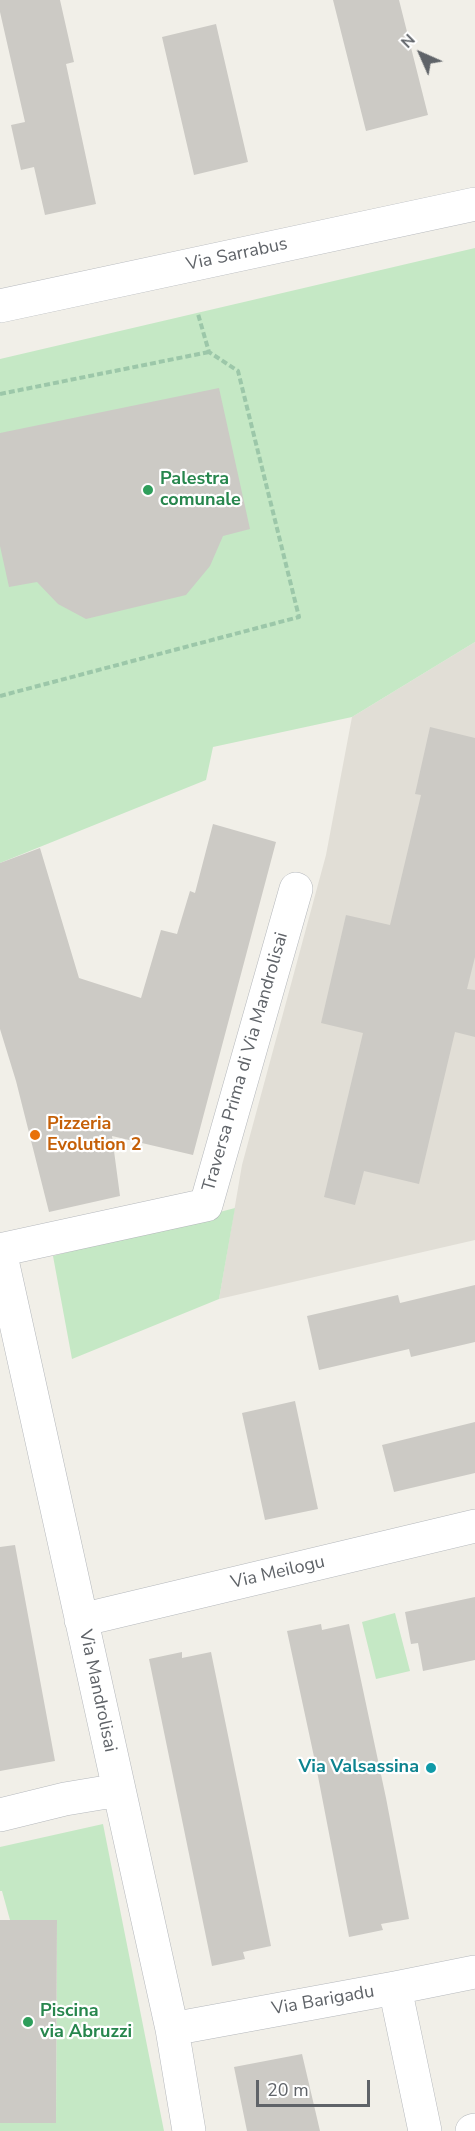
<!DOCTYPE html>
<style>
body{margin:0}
#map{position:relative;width:475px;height:2131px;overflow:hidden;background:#f1efe8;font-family:"Nunito Sans",sans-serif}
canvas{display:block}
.north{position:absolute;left:391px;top:24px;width:60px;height:60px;-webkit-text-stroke:4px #fff;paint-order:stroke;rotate:315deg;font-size:16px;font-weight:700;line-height:24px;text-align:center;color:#5f6368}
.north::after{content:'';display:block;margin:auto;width:21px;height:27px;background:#5f6368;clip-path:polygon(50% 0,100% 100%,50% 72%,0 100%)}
.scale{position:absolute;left:256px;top:2080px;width:114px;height:27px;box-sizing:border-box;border:3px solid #5f6368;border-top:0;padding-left:8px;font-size:18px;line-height:21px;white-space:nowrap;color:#5f6368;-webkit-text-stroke:4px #fff;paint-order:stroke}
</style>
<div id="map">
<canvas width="475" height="2131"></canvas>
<div class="north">N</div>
<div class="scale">20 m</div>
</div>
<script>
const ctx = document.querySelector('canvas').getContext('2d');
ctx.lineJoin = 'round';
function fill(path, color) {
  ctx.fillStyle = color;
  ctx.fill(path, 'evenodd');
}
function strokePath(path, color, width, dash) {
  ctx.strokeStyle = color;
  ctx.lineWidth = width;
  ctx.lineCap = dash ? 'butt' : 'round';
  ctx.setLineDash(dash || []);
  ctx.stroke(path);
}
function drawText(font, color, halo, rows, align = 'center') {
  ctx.font = font + ' "Nunito Sans",sans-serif';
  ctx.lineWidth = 4.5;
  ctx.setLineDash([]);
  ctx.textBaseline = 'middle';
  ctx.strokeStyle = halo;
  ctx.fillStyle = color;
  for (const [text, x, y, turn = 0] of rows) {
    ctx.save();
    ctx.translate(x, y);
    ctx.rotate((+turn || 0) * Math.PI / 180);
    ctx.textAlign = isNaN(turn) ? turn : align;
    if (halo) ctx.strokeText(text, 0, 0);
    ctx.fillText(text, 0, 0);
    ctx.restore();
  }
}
const education = new Path2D(`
 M475 642V1240L219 1299 242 1165 326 855 352 717Z`);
const green = new Path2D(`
 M475 248V642L352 717 213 747 206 780 0 863V359Z
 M235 1208 219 1299 72 1359 53 1256Z
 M395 1613 410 1671 376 1679 362 1622Z
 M103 1824 164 2131H0V2123H56L57 1920H10L2 1891H0V1847Z`);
const building = new Path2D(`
 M0 0H60L74 62 66 64 96 204 45 215 34 167 21 170 11 125 25 122 0 12Z
 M333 0H399L428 115 366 131Z
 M216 24 248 162 194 175 162 37Z
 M219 388 250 529 223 536 210 566 186 595 86 619 58 604 37 582 9 587 0 546V433Z
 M430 727 475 738V957L467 989 475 990V1037L455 1032 419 1184 364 1171 355 1205 324 1197 363 1033 321 1023 346 915 390 925 421 795 415 794Z
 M213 824 276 842 193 1155 112 1136 120 1196 49 1212 16 1081 0 1029V863L40 848 79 978 141 998 161 930 177 934 190 891 195 893Z
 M475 1285V1342L411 1357 409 1349 319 1370 307 1316 398 1295 400 1303Z
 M295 1401 318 1509 265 1520 242 1413Z
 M475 1422V1473L394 1492 382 1445Z
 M15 1545 55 1761 0 1771V1547Z
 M475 1597V1660L423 1671 418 1643 411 1644 405 1612Z
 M321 1624 322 1630 349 1624 386 1798 409 1919 381 1924 383 1930 349 1937 316 1766 287 1631Z
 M182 1652V1658L211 1652 271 1946 243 1952 245 1959 212 1966 149 1659Z
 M0 1920H57L56 2123H0Z
 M302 2054 320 2131H247L234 2067Z`);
const path = new Path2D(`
 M0 394 209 352
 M0 696 299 617 238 371 209 352 198 314`);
const street = new Path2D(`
 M0 306 475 204
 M0 1250 206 1205 296 889
 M0 1251 172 2029 189 2131
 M81 1620 475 1526
 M0 1815 65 1799 119 1790
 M395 1988 425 2131
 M172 2029 395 1988 475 1972
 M472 2131 475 2130`);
const markers = [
 [148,490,6,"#2e9e5b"],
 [35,1135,6,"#e8710a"],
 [431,1768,6,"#0f9aa8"],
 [28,2022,6,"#2e9e5b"]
];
const streetNames = [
 ["Via Sarrabus",237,255,-12],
 ["Traversa Prima di Via Mandrolisai",246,1062,-74],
 ["Via Meilogu",278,1573,-13],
 ["Via Mandrolisai",97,1691,78],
 ["Via Barigadu",323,2001,-10]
];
const leisureNames = [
 ["Palestra",160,480],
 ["comunale",160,501],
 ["Piscina",40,2012],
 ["via Abruzzi",40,2033]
];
const foodNames = [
 ["Pizzeria",47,1125],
 ["Evolution 2",47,1146]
];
const cultureNames = [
 ["Via Valsassina",419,1768]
];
fill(education, '#e1ded6');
fill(green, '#c5e8c5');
fill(building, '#cccac5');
strokePath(street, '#b5b8bc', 34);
strokePath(path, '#9cc7a9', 4, [6, 3]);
strokePath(street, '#fff', 33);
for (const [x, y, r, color] of markers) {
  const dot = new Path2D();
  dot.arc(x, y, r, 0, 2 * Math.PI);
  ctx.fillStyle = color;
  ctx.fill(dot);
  strokePath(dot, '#fff', 2);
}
drawText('18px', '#5f6368', '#fff', streetNames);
drawText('bold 18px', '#27864d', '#fff', leisureNames, 'left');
drawText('bold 18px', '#c56008', '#fff', foodNames, 'left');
drawText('bold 18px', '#0d838f', '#fff', cultureNames, 'right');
</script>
